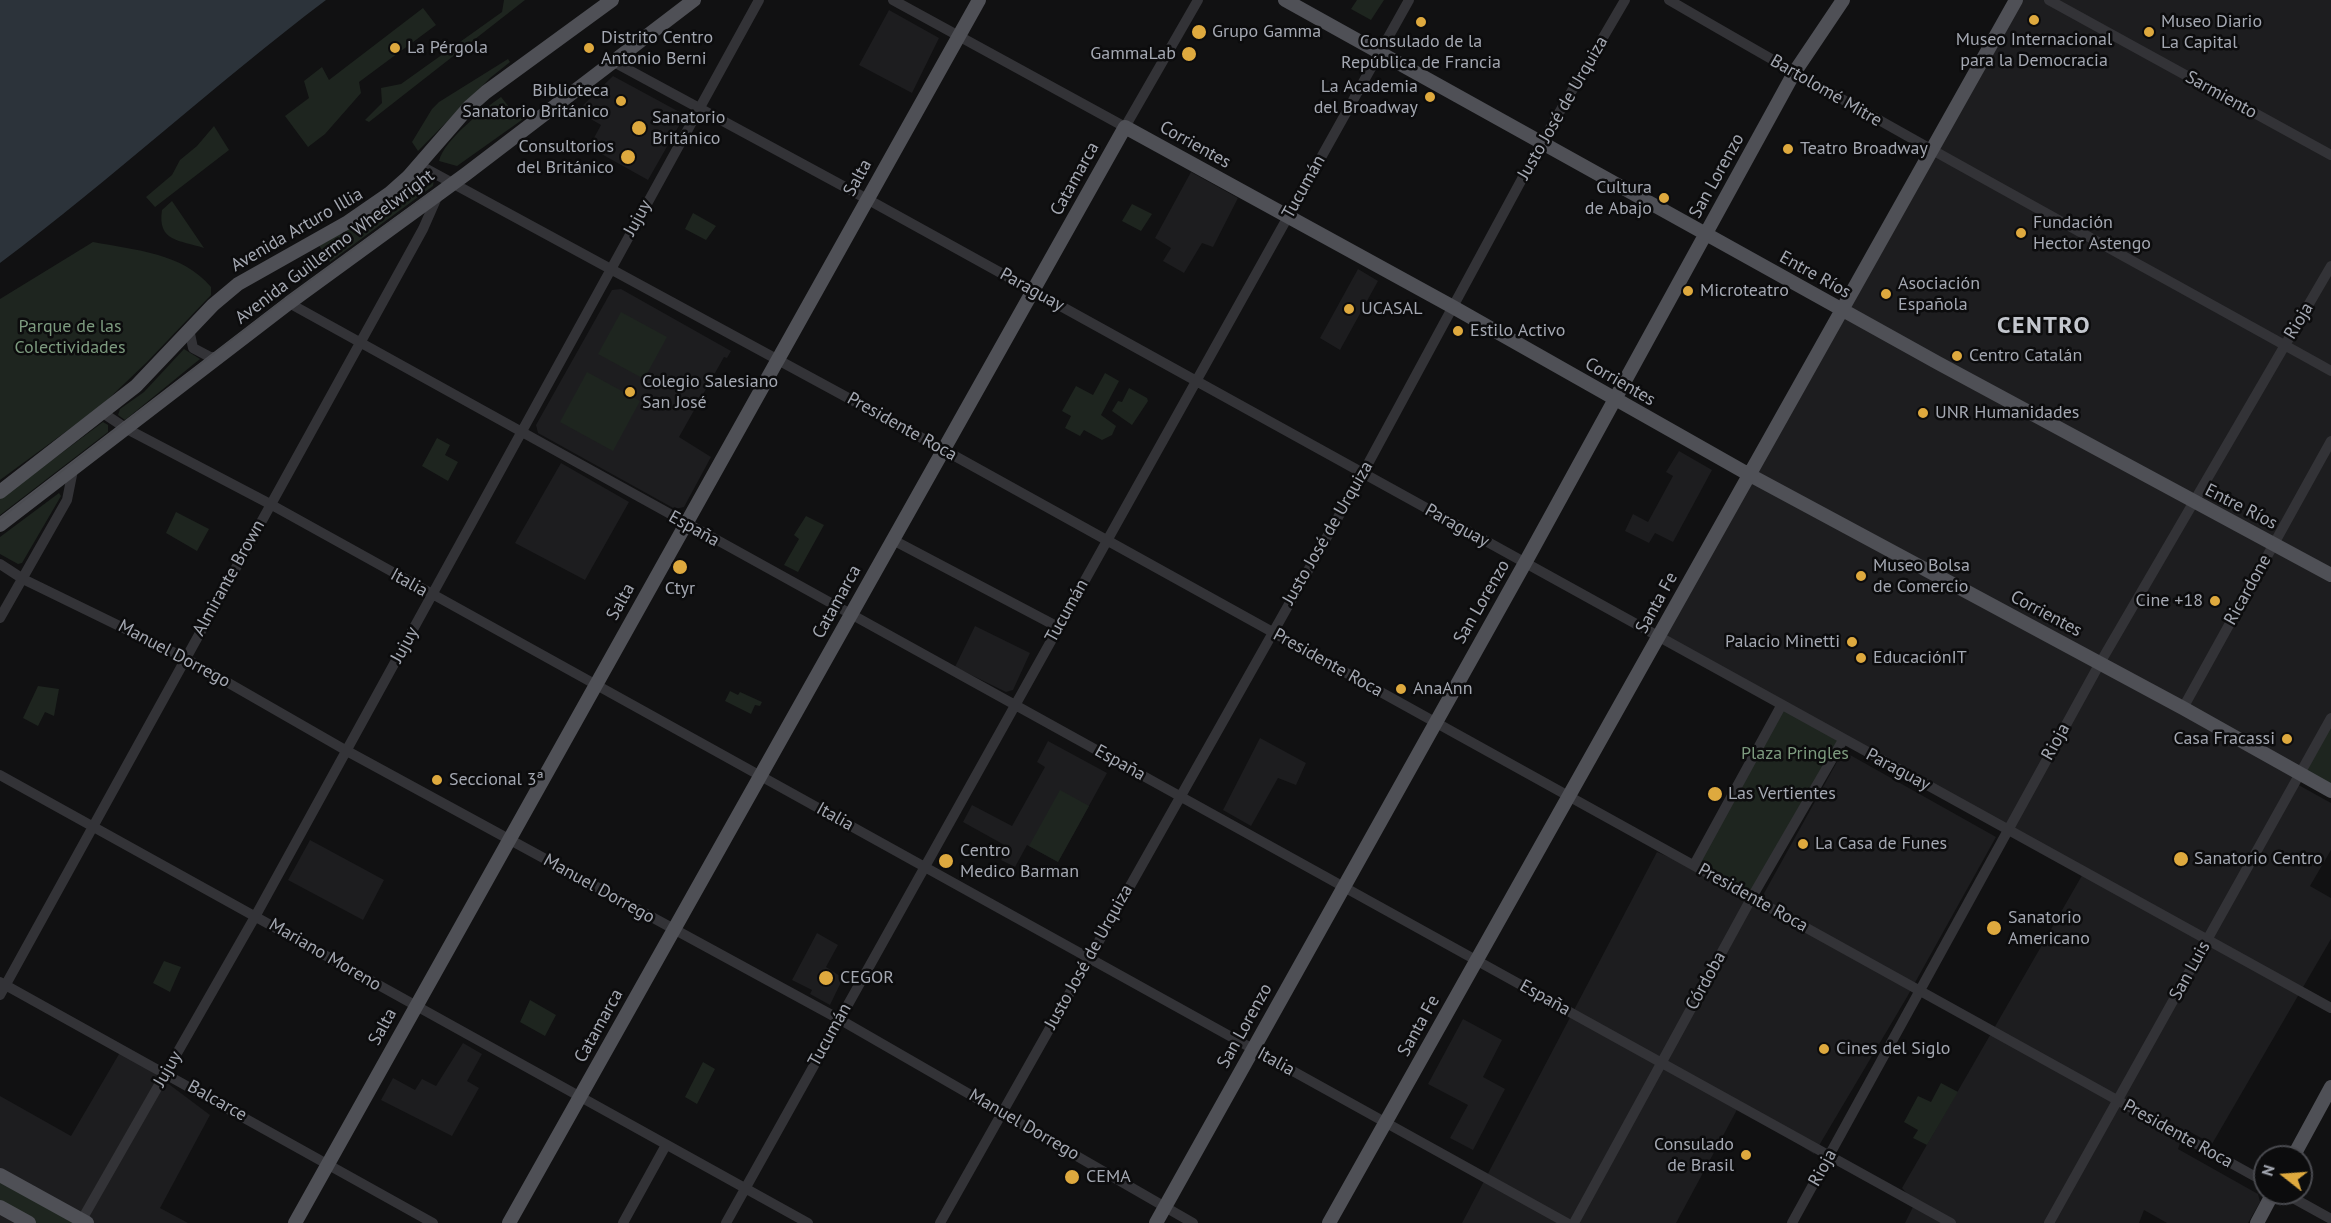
<!DOCTYPE html>
<meta charset="utf-8">
<style>
body{margin:0}
#map{position:relative;width:2331px;height:1223px;overflow:hidden;background:#111112;font-family:"PT Sans",sans-serif}
canvas{display:block}
.north{position:absolute;left:2253px;top:1145px;width:60px;height:60px;box-sizing:border-box;background:#0c0c0d;border:2px solid #494a4f;border-radius:50%;rotate:287deg;font-size:16px;font-weight:700;line-height:24px;text-align:center;color:#a4a8b2}
.north::after{content:'';display:block;margin:auto;width:21px;height:27px;background:#dea93e;clip-path:polygon(50% 0,100% 100%,50% 72%,0 100%)}
</style>
<div id="map">
<canvas width="2331" height="1223"></canvas>
<div class="north">N</div>
</div>
<script>
const ctx = document.querySelector('canvas').getContext('2d');
ctx.lineJoin = 'round';
function fill(path, color) {
  ctx.fillStyle = color;
  ctx.fill(path, 'evenodd');
}
function strokePath(path, color, width, dash) {
  ctx.strokeStyle = color;
  ctx.lineWidth = width;
  ctx.lineCap = dash ? 'butt' : 'round';
  ctx.setLineDash(dash || []);
  ctx.stroke(path);
}
function drawText(font, color, halo, rows, align = 'center') {
  ctx.font = font + ' "PT Sans",sans-serif';
  ctx.lineWidth = 5;
  ctx.setLineDash([]);
  ctx.textBaseline = 'middle';
  ctx.strokeStyle = halo;
  ctx.fillStyle = color;
  for (const [text, x, y, turn = 0] of rows) {
    ctx.save();
    ctx.translate(x, y);
    ctx.rotate((+turn || 0) * Math.PI / 180);
    ctx.textAlign = isNaN(turn) ? turn : align;
    if (halo) ctx.strokeText(text, 0, 0);
    ctx.fillText(text, 0, 0);
    ctx.restore();
  }
}
const built = new Path2D(`
 M2016 0H2331V718L2295 783 2331 803V850L2310 886 2331 898V939L2212 1144 2185 1129 2178 1149 2258 1194 2260 1202 2248 1223H2167L2144 1210 2139 1223H1905L1915 1203 1902 1188 2084 872 1658 637Z
 M889 10 939 38 912 93 859 65Z
 M613 76 685 115 648 180 589 147 601 125 577 111Z
 M1191 172 1238 198 1213 247 1202 243 1184 273 1163 261 1171 248 1155 238Z
 M1358 269 1378 281 1340 350 1320 338Z
 M621 289 731 351 727 358 724 357 679 437 711 457 684 507 675 509 538 433 536 425 612 290Z
 M1679 451 1712 470 1673 542 1655 533 1649 543 1625 531 1633 514 1648 522 1673 476 1666 472Z
 M561 463 629 502 585 580 515 543Z
 M975 626 1030 653 1013 690 1006 692 955 667Z
 M1260 738 1306 763 1296 785 1278 778 1251 826 1223 810Z
 M1048 741 1107 773 1058 862 1027 845 1015 867 1001 860 1008 847 963 822 972 805 1012 826 1045 767 1037 762Z
 M1843 751 1996 837 1907 997 1814 1154 1739 1106 1676 1223H1462L1657 852 1762 897Z
 M310 840 384 880 363 920 288 880Z
 M817 933 838 945 826 967 843 978 830 1005 810 994 812 990 792 980Z
 M1463 1019 1502 1040 1483 1077 1505 1089 1473 1150 1450 1138 1468 1105 1428 1084Z
 M463 1043 482 1054 467 1081 479 1088 452 1136 381 1100 393 1078 415 1090 422 1079 436 1086Z
 M122 1049 210 1115 160 1208 188 1223H0V1096L71 1136Z`);
const green = new Path2D(`
 M504 0H525L369 122 365 120 382 103 381 88 401 84 502 12Z
 M1357 0H1384L1371 20 1351 9Z
 M423 8 436 25 359 82 361 93 325 134 308 147 285 116 309 98 304 81 322 67 329 80Z
 M508 59 510 62 490 78 418 151 412 142 432 109 439 102Z
 M501 97 514 113 522 112 526 117 457 166 439 161C444 140 484 109 501 97Z
 M214 126 229 150 155 207 146 197 172 175 180 160 197 146Z
 M419 178 434 180 433 186 330 262 318 244 365 220Z
 M172 201 204 248C180 240 157 242 162 210Z
 M1132 204 1152 214 1141 231 1122 221Z
 M693 213 716 226 706 240 685 229Z
 M93 242C135 250 183 253 211 287V295L147 362 102 405 0 480V299Z
 M621 312 667 337 644 379 598 354Z
 M184 349 200 359 125 420 118 415 120 409 144 392Z
 M587 372 640 401 613 451 560 422Z
 M1105 373 1119 381 1101 415 1116 426 1112 435 1102 440 1084 430 1080 436 1065 428 1071 416 1062 411 1076 386 1093 395Z
 M1129 388 1147 398 1148 401 1132 425 1112 411 1118 401 1122 402Z
 M103 422 108 425V432L0 515V499Z
 M437 438 450 445 445 455 458 462 448 481 422 466Z
 M59 493 61 496 22 563 18 564 0 554V537Z
 M176 512 209 529 197 551 166 533Z
 M806 516 824 525 798 572 784 565 799 539 794 535Z
 M38 686 59 689 54 716 45 712 38 726 23 718Z
 M730 691 738 695 740 692 762 702 760 706 755 705 751 714 725 701Z
 M1781 706 1843 740 1752 897 1694 865Z
 M2331 718V791L2300 774Z
 M1060 790 1089 806 1058 862 1029 846Z
 M164 961 181 967 170 992 153 983Z
 M530 1000 556 1015 545 1036 520 1022Z
 M703 1062 715 1069 697 1104 685 1097Z
 M1941 1083 1958 1092 1927 1145 1913 1138 1918 1130 1904 1122 1918 1096 1931 1102Z
 M0 1175 87 1223H29L0 1207Z`);
const water = new Path2D(`
 M0 0H326C215 84 112 179 0 263Z`);
const minor = new Path2D(`
 M893 0 1125 127 1198 0
 M1669 0C1887 127 2110 248 2331 371
 M2049 0 2331 155
 M614 62 867 199 2331 1008
 M419 165 944 450 2265 1182
 M289 303 1951 1223
 M189 329 193 348 210 357H218
 M103 413 127 429 270 504 1567 1223
 M893 540 1058 627
 M0 564 23 579 185 658 347 751 839 1019 1193 1223
 M0 618 67 500 73 470
 M2183 708 2331 441
 M0 775 808 1223
 M1694 865 1781 706
 M0 982 433 1223
 M0 995 423 229 438 195
 M2284 1193 2331 1219
 M80 1223 256 915 759 0
 M623 1223 666 1145
 M726 1223 1409 0
 M940 1223 1363 473 1542 142 1625 0
 M1574 1223 1752 897 1843 740
 M1792 1223 2100 663 2331 266
 M2049 1223 2331 718`);
const major = new Path2D(`
 M1285 0 1938 363 2331 575
 M0 492 136 386 213 305 238 284 348 222 390 193 408 177 469 107 486 92 612 0
 M0 525 289 303 466 174 694 0
 M2293 1157 2331 1087
 M0 1175 87 1223
 M0 1207 29 1223
 M295 1223 979 0
 M509 1223 1125 127 1453 307 1748 474 2183 708 2331 791
 M1156 1223 1525 563 1794 73 1843 0
 M1329 1223 2016 0
 M2257 1223 2273 1193`);
const tram = new Path2D(`
 M0 519 278 304 431 192`);
const markers = [
 [2034,20,6,"#dea93e"],
 [1421,22,6,"#dea93e"],
 [1199,32,8,"#dea93e"],
 [2149,32,6,"#dea93e"],
 [395,48,6,"#dea93e"],
 [589,48,6,"#dea93e"],
 [1189,54,8,"#dea93e"],
 [1430,97,6,"#dea93e"],
 [621,101,6,"#dea93e"],
 [639,128,8,"#dea93e"],
 [1788,149,6,"#dea93e"],
 [628,157,8,"#dea93e"],
 [1664,198,6,"#dea93e"],
 [2021,233,6,"#dea93e"],
 [1688,291,6,"#dea93e"],
 [1886,294,6,"#dea93e"],
 [1349,309,6,"#dea93e"],
 [1458,331,6,"#dea93e"],
 [1957,356,6,"#dea93e"],
 [630,392,6,"#dea93e"],
 [1923,413,6,"#dea93e"],
 [680,567,8,"#dea93e"],
 [1861,576,6,"#dea93e"],
 [2215,601,6,"#dea93e"],
 [1852,642,6,"#dea93e"],
 [1861,658,6,"#dea93e"],
 [1401,689,6,"#dea93e"],
 [2287,739,6,"#dea93e"],
 [437,780,6,"#dea93e"],
 [1715,794,8,"#dea93e"],
 [1803,844,6,"#dea93e"],
 [2181,859,8,"#dea93e"],
 [946,861,8,"#dea93e"],
 [1994,928,8,"#dea93e"],
 [826,978,8,"#dea93e"],
 [1824,1049,6,"#dea93e"],
 [1746,1155,6,"#dea93e"],
 [1072,1177,8,"#dea93e"]
];
const poiNames = [
 ["Museo Diario",2161,22],
 ["La Capital",2161,43],
 ["Grupo Gamma",1212,32],
 ["Distrito Centro",601,38],
 ["Antonio Berni",601,59],
 ["Museo Internacional",2034,40,"center"],
 ["para la Democracia",2034,61,"center"],
 ["Consulado de la",1421,42,"center"],
 ["República de Francia",1421,63,"center"],
 ["La Pérgola",407,48],
 ["GammaLab",1176,54,"right"],
 ["La Academia",1418,87,"right"],
 ["del Broadway",1418,108,"right"],
 ["Biblioteca",609,91,"right"],
 ["Sanatorio Británico",609,112,"right"],
 ["Sanatorio",652,118],
 ["Británico",652,139],
 ["Consultorios",614,147,"right"],
 ["del Británico",614,168,"right"],
 ["Teatro Broadway",1800,149],
 ["Cultura",1652,188,"right"],
 ["de Abajo",1652,209,"right"],
 ["Fundación",2033,223],
 ["Hector Astengo",2033,244],
 ["Asociación",1898,284],
 ["Española",1898,305],
 ["Microteatro",1700,291],
 ["UCASAL",1361,309],
 ["Estilo Activo",1470,331],
 ["Centro Catalán",1969,356],
 ["Colegio Salesiano",642,382],
 ["San José",642,403],
 ["UNR Humanidades",1935,413],
 ["Museo Bolsa",1873,566],
 ["de Comercio",1873,587],
 ["Ctyr",680,589,"center"],
 ["Cine +18",2203,601,"right"],
 ["Palacio Minetti",1840,642,"right"],
 ["EducaciónIT",1873,658],
 ["AnaAnn",1413,689],
 ["Casa Fracassi",2275,739,"right"],
 ["Seccional 3ª",449,780],
 ["Las Vertientes",1728,794],
 ["La Casa de Funes",1815,844],
 ["Centro",960,851],
 ["Medico Barman",960,872],
 ["Sanatorio Centro",2194,859],
 ["Sanatorio",2008,918],
 ["Americano",2008,939],
 ["CEGOR",840,978],
 ["Cines del Siglo",1836,1049],
 ["Consulado",1734,1145,"right"],
 ["de Brasil",1734,1166,"right"],
 ["CEMA",1086,1177]
];
const streetNames = [
 ["Bartolomé Mitre",1826,91,30],
 ["Sarmiento",2221,95,29],
 ["Justo José de Urquiza",1563,108,-60],
 ["Corrientes",1195,145,29],
 ["San Lorenzo",1717,176,-61],
 ["Salta",858,178,-61],
 ["Catamarca",1075,179,-61],
 ["Tucumán",1304,187,-61],
 ["Jujuy",638,218,-61],
 ["Avenida Arturo Illia",297,230,-30],
 ["Avenida Guillermo Wheelwright",335,247,-37],
 ["Entre Ríos",1815,275,29],
 ["Paraguay",1032,290,29],
 ["Rioja",2299,321,-59],
 ["Corrientes",1620,382,30],
 ["Presidente Roca",902,427,29],
 ["Entre Ríos",2241,507,27],
 ["Paraguay",1457,526,29],
 ["España",694,529,29],
 ["Justo José de Urquiza",1328,533,-60],
 ["Almirante Brown",229,578,-61],
 ["Italia",409,583,29],
 ["Ricardone",2248,590,-61],
 ["Salta",621,602,-61],
 ["Catamarca",837,602,-61],
 ["San Lorenzo",1482,602,-60],
 ["Santa Fe",1657,603,-61],
 ["Tucumán",1067,611,-61],
 ["Corrientes",2046,614,28],
 ["Jujuy",405,645,-61],
 ["Manuel Dorrego",174,654,28],
 ["Presidente Roca",1328,663,29],
 ["Rioja",2056,742,-61],
 ["España",1120,763,29],
 ["Paraguay",1898,770,28],
 ["Italia",835,817,29],
 ["Manuel Dorrego",599,889,29],
 ["Presidente Roca",1753,898,29],
 ["Mariano Moreno",325,955,30],
 ["Justo José de Urquiza",1089,957,-61],
 ["San Luis",2190,971,-61],
 ["Córdoba",1706,981,-61],
 ["España",1545,998,29],
 ["Catamarca",599,1026,-61],
 ["San Lorenzo",1245,1026,-61],
 ["Santa Fe",1419,1026,-61],
 ["Salta",383,1027,-61],
 ["Tucumán",830,1035,-61],
 ["Italia",1276,1062,29],
 ["Jujuy",168,1069,-60],
 ["Balcarce",217,1101,29],
 ["Manuel Dorrego",1024,1125,30],
 ["Presidente Roca",2178,1134,29],
 ["Rioja",1823,1168,-61]
];
const parkNames = [
 ["Parque de las",70,327],
 ["Colectividades",70,348],
 ["Plaza Pringles",1795,754]
];
const districtNames = [
 ["CENTRO",2044,326]
];
fill(built, '#1d1d1f');
fill(green, '#1e251f');
fill(water, '#2c333a');
strokePath(minor, '#333337', 10);
strokePath(major, '#4f5056', 14);
strokePath(tram, '#4c4d52', 1.5);
for (const [x, y, r, color] of markers) {
  const dot = new Path2D();
  dot.arc(x, y, r, 0, 2 * Math.PI);
  ctx.fillStyle = color;
  ctx.fill(dot);
  strokePath(dot, '#0c0c0d', 2);
}
drawText('18px', '#a4a8b2', '#0c0c0d', poiNames, 'left');
drawText('18px', '#a4a8b2', '#0c0c0d', streetNames);
drawText('18px', '#7d9b7f', '#0c0c0d', parkNames);
ctx.letterSpacing = '1.5px';
drawText('bold 24px', '#c4c7ce', '#0c0c0d', districtNames);
ctx.letterSpacing = '0px';
</script>
